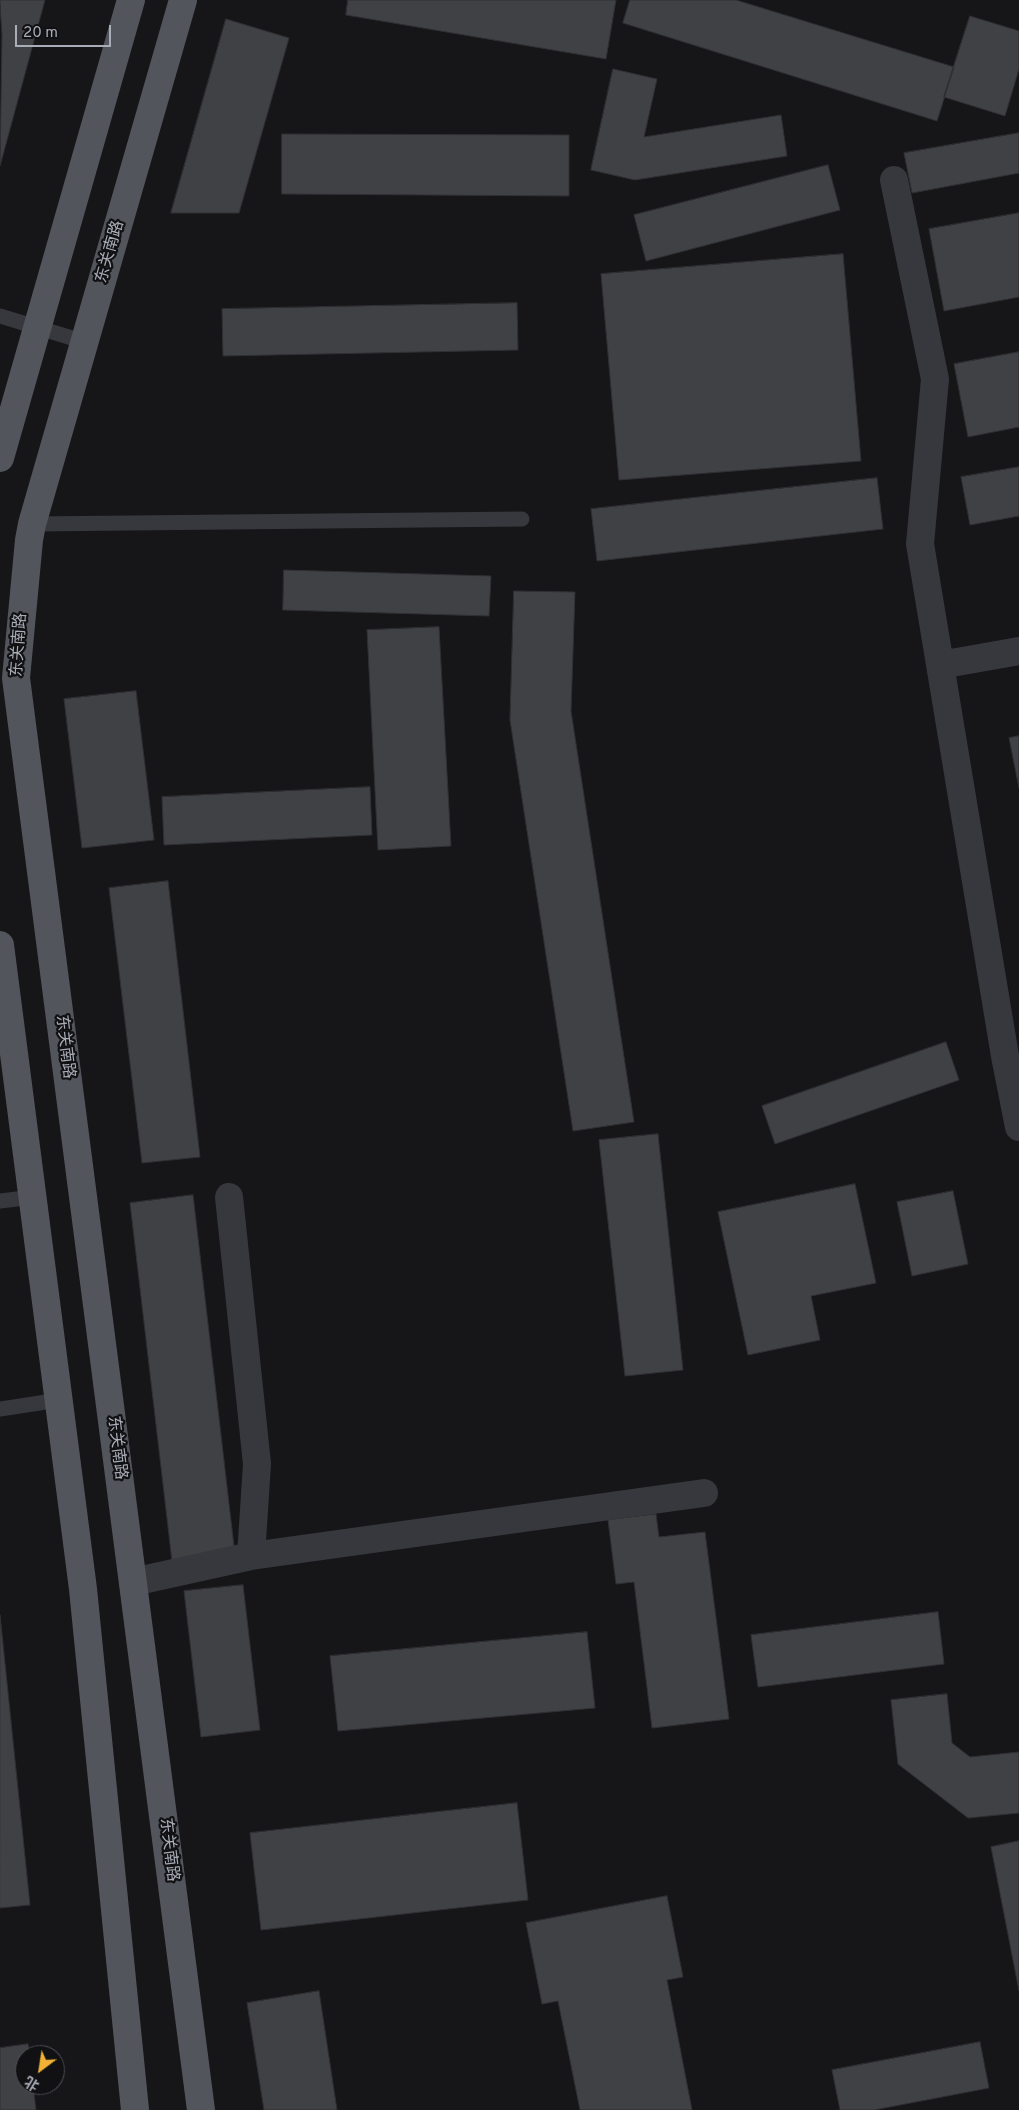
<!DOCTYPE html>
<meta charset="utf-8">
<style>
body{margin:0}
#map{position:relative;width:1019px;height:2110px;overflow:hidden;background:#161618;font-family:Overpass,"Noto Sans SC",sans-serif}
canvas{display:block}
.north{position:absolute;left:15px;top:2045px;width:50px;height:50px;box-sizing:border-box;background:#111113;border:1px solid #4d4f55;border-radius:50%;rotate:211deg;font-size:14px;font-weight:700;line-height:20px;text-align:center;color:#a8adb8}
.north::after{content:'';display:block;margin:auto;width:18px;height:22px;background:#f2b134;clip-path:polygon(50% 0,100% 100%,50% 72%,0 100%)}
.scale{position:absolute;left:15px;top:25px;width:96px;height:22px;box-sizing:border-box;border:2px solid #a8adb8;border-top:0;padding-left:6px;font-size:15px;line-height:18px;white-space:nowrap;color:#a8adb8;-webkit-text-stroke:4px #111113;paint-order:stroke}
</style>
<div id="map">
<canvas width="1019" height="2110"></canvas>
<div class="north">北</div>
<div class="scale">20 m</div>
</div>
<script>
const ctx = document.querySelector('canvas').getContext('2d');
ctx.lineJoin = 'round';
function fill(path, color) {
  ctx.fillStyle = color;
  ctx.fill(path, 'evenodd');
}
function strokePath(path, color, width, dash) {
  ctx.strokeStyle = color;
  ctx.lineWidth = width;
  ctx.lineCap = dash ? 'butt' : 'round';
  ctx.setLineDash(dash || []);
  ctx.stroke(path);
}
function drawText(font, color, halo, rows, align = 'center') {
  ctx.font = font + ' Overpass,"Noto Sans SC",sans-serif';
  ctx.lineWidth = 4.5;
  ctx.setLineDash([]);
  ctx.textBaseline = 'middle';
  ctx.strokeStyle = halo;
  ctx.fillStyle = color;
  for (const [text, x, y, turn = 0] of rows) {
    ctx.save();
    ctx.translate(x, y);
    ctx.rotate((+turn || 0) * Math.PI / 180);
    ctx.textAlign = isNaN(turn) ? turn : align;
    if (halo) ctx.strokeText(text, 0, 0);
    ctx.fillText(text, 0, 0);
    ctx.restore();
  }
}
const building = new Path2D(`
 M0 0H45L0 166 2 35Z
 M348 0H616L606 59 346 15Z
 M630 0H736L954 67 937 121 623 23Z
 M970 16 1019 31V69L1005 116 944 97Z
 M226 19 289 38 239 213H171Z
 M613 69 657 79 644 137 781 115 787 156 635 180 591 170Z
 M1019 133V173L912 193 904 153Z
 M282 134 569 135V196L282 194Z
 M828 165 840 210 646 261 634 215Z
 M1019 213V297L944 311 929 229Z
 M843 254 861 461 619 480 601 274Z
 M517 303 518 350 223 356 222 309Z
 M1019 352V427L968 437 954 364Z
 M1019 467V516L970 525 961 477Z
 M877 478 883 529 597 561 591 509Z
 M284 570 491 576 489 616 283 610Z
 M514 591 575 592 571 711 634 1122 573 1131 510 720Z
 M439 627 451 846 378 850 367 630Z
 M136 691 154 840 82 848 64 699Z
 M1019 736V788L1009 738Z
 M370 787 372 835 164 845 162 797Z
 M168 881 200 1157 142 1163 109 888Z
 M946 1042 959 1080 775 1144 762 1106Z
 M658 1134 683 1370 625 1376 599 1140Z
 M855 1184 876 1283 811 1296 820 1340 748 1355 718 1212Z
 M953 1191 968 1264 912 1276 897 1202Z
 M193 1195 235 1555 172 1561 130 1203Z
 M656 1514 659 1537 705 1532 729 1719 652 1728 634 1582 616 1584 608 1520Z
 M243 1585 260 1730 201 1737 184 1591Z
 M938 1612 944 1664 758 1687 751 1635Z
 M0 1615 30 1905 0 1908Z
 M587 1632 595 1708 338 1731 330 1656Z
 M947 1694 952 1743 970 1757 1019 1752V1813L968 1818 898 1764 891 1700Z
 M517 1803 528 1900 261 1930 250 1833Z
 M1019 1841V1991L991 1847Z
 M667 1896 683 1977 667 1980 692 2110H580L558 2001 542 2004 526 1923Z
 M319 1991 337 2110H264L247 2003Z
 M980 2042 989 2088 874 2110H840L832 2070Z
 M28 2044 30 2055H25V2085H33L36 2110H0V2048Z`);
const service = new Path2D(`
 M0 316 85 342
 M32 524 522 519
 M0 1201 33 1197
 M0 1409 59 1400`);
const minor = new Path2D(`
 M894 180 935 379 920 544 1005 1056 1019 1127
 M940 665 1019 651
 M229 1197 257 1464 251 1556
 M133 1582 251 1556 704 1493`);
const primary = new Path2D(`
 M183 0 32 524 29 540 16 678 201 2110
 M0 458 131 0
 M0 945 83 1589 135 2110`);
const streetNames = [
 ["东关南路",111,252,-74],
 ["东关南路",20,645,-86],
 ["东关南路",64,1047,83],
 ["东关南路",116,1448,83],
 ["东关南路",168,1850,83]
];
fill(building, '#404145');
strokePath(building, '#303034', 1);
strokePath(service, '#37383d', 15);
strokePath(minor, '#37383d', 28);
strokePath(primary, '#53555c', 28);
drawText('16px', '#a8adb8', '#111113', streetNames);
</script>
